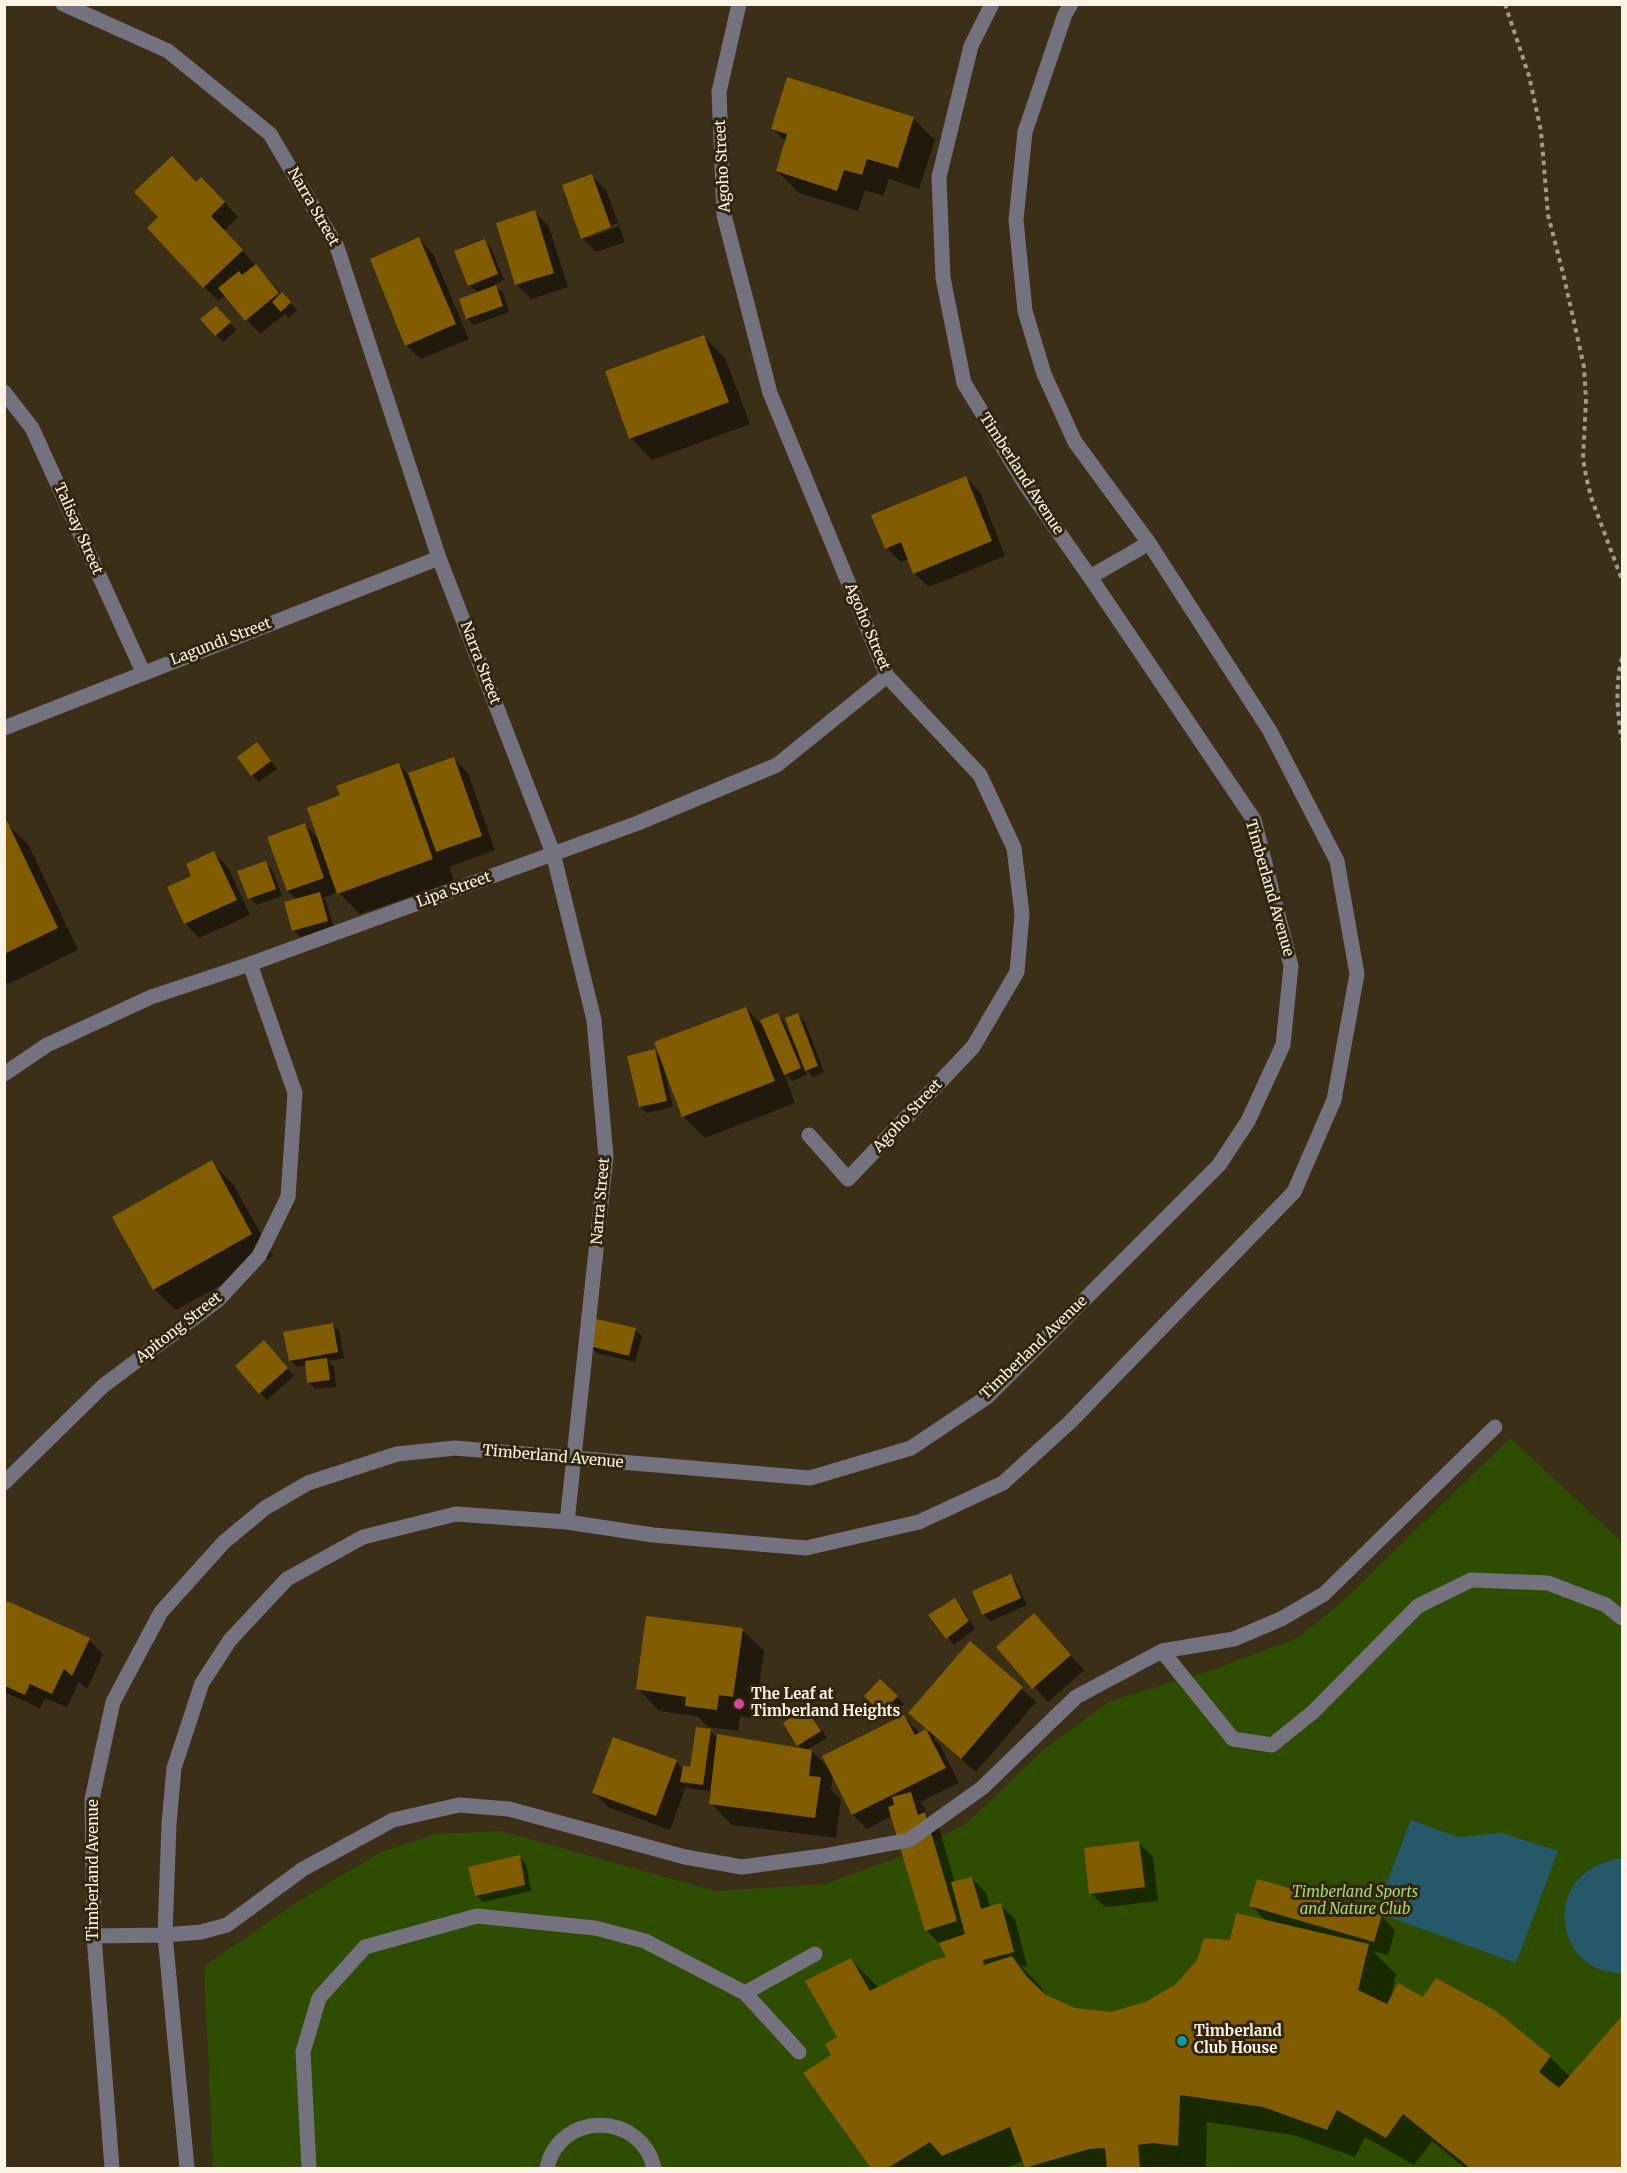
<!DOCTYPE html>
<style>
body{margin:0}
#map{position:relative;width:1627px;height:2173px;overflow:hidden;background:#3c2f18;font-family:Merriweather,serif}
canvas{display:block}
.frame{position:absolute;inset:0;border:6px solid #fcf3e5;pointer-events:none}
</style>
<div id="map">
<canvas width="1627" height="2173"></canvas>
<div class="frame"></div>
</div>
<script>
const ctx = document.querySelector('canvas').getContext('2d');
ctx.lineJoin = 'round';
function fill(path, color) {
  ctx.fillStyle = color;
  ctx.fill(path, 'evenodd');
}
function strokePath(path, color, width, dash) {
  ctx.strokeStyle = color;
  ctx.lineWidth = width;
  ctx.lineCap = dash ? 'butt' : 'round';
  ctx.setLineDash(dash || []);
  ctx.stroke(path);
}
function drawText(font, color, halo, rows, align = 'center') {
  ctx.font = font + ' Merriweather,serif';
  ctx.lineWidth = 6;
  ctx.setLineDash([]);
  ctx.textBaseline = 'middle';
  ctx.strokeStyle = halo;
  ctx.fillStyle = color;
  for (const [text, x, y, turn = 0] of rows) {
    ctx.save();
    ctx.translate(x, y);
    ctx.rotate((+turn || 0) * Math.PI / 180);
    ctx.textAlign = isNaN(turn) ? turn : align;
    if (halo) ctx.strokeText(text, 0, 0);
    ctx.fillText(text, 0, 0);
    ctx.restore();
  }
}
const green = new Path2D(`
 M1510 1438 1622 1542V2168H213L204 1966 305 1897 382 1852 435 1834 501 1831 715 1891 825 1884 913 1852 966 1824 1043 1750 1110 1701 1209 1671 1297 1638 1340 1604Z`);
const water = new Path2D(`
 M1411 1820 1458 1837 1502 1833 1558 1851 1516 1963 1375 1912Z
 M1615 1859H1622V1973C1611 1973 1601 1971 1591 1965 1560 1947 1555 1899 1582 1876 1592 1866 1603 1863 1615 1859Z`);
const shadow = new Path2D(`
 M913 118 935 140 919 189 889 179 883 196 865 190 858 211 799 193 777 171 786 142 772 128Z
 M592 176 606 190 625 242 596 252 582 238ZM618 223 619 226 588 238V234Z
 M196 183 216 193 238 217 224 231 297 310 289 318 285 314 260 334 225 295 219 301 204 287Z
 M535 212 549 227 568 287 531 299 517 285 498 224Z
 M419 239 433 254 469 339 421 359 406 345Z
 M484 241 491 248 504 280 494 285 503 293 509 312 474 325 467 318 478 293 469 285Z
 M223 314 236 330 223 342 202 320Z
 M704 337 725 358 750 424 652 460 631 438Z
 M966 478 980 492 1005 556 929 587 914 573 909 559 901 562 887 548Z
 M257 744 277 769 259 782 252 775Z
 M453 758 468 773 495 850 449 867 454 881 360 914 338 892 323 898 326 901 334 928 300 937 294 930 297 900 288 891 304 825 320 840 342 796 399 765 409 775Z
 M4 823H6L28 844 78 950 8 984 4 981Z
 M214 853 228 867 250 915 199 938 185 923 193 877Z
 M265 862 272 869 282 896 256 905 250 898Z
 M746 1009 764 1027 777 1015 784 1021 794 1044 796 1043 798 1015 805 1022 824 1072 813 1077 805 1068 807 1075 792 1081 784 1073 795 1103 705 1138 683 1116 667 1072 665 1073 673 1107 647 1113 640 1107 654 1051 661 1058Z
 M211 1162 233 1184 273 1256 176 1310 154 1289Z
 M332 1324 339 1331 344 1358 328 1361 334 1367 336 1387 315 1389 309 1382 307 1365 297 1367 290 1360Z
 M635 1330 642 1336 635 1362 597 1353 590 1346Z
 M271 1349 294 1376 267 1400 237 1367Z
 M1011 1576 1017 1583 1027 1605 990 1621 983 1614Z
 M955 1600 962 1607 975 1629 954 1645 930 1615Z
 M8 1603 89 1640 103 1654 87 1689 79 1682 67 1707 45 1698 40 1708 4 1692V1611Z
 M1034 1615 1084 1670 1048 1702 998 1647Z
 M742 1630 764 1651 754 1718 740 1716 738 1731 708 1727 697 1716 659 1711 638 1689Z
 M970 1643 1036 1702 976 1772 935 1737 934 1739 940 1745 959 1783 920 1802 925 1808 928 1817 939 1828 955 1883 972 1878 986 1893 990 1907 1000 1905 1015 1919 1027 1966 1022 1967 1040 1986 1048 1997 1075 2009 1111 2013 1145 2004 1176 1986 1231 1941 1267 1922 1251 1905 1381 1915 1395 1930 1388 1955 1373 1951 1396 1974 1391 1997 1423 1999 1550 2057 1570 2077 1622 2018V2168H1465L1432 2141 1414 2165 1365 2137 1355 2157 1293 2135 1207 2122 1206 2168H1027L1024 2161 1006 2168H873L805 2073 833 2056 839 2038 851 1960 879 1988 949 1958 941 1945 926 1930 892 1816 867 1829 853 1815 833 1775 831 1790 841 1800 836 1838 732 1825 711 1803 712 1792 689 1788 686 1786 670 1830 608 1807 594 1792 676 1762 684 1770 691 1769 710 1731 718 1739 803 1750 798 1745 806 1710 813 1717 827 1738 806 1750 812 1751 829 1769 904 1716 920 1734 928 1730 910 1713Z
 M880 1681 904 1704 889 1718 866 1696Z
 M1138 1842 1153 1857 1158 1901 1105 1907 1091 1893Z
 M519 1857 526 1864 531 1891 483 1902 476 1895Z`);
const building = new Path2D(`
 M787 77 914 117 898 168 867 159 862 175 844 170 837 191 776 171 787 134 771 129Z
 M172 156 196 182 201 177 225 202 211 216 243 250 203 288 147 228 158 217 134 192Z
 M592 174 611 227 581 239 562 185Z
 M535 210 554 273 515 285 496 223Z
 M419 237 456 324 405 346 370 259Z
 M485 239 498 274 468 286 454 251Z
 M256 264 279 293 245 321 218 288 239 271 242 275Z
 M496 285 503 306 466 319 459 299Z
 M282 292 291 302 281 312 272 302Z
 M216 306 231 322 215 336 200 319Z
 M704 335 729 402 629 439 605 371Z
 M966 476 992 541 913 574 901 542 885 549 871 515Z
 M257 742 271 761 251 776 237 757Z
 M454 757 482 836 436 852 408 773Z
 M399 763 433 859 337 894 307 808 340 795 336 786Z
 M7 821 58 928 4 954V822Z
 M305 823 324 878 287 891 267 837Z
 M214 851 237 900 184 924 167 887 191 876 186 864Z
 M266 861 276 889 248 899 237 871Z
 M320 892 328 921 292 931 284 902Z
 M746 1007 775 1081 682 1117 654 1042Z
 M778 1013 801 1068 784 1075 760 1020Z
 M798 1013 818 1066 805 1071 785 1018Z
 M655 1049 667 1101 639 1107 627 1056Z
 M212 1160 252 1234 153 1290 112 1217Z
 M596 1319 636 1328 629 1356 589 1346Z
 M333 1323 338 1352 289 1361 283 1332Z
 M264 1340 288 1368 259 1394 235 1366Z
 M327 1358 330 1380 307 1383 305 1361Z
 M1011 1574 1021 1598 982 1615 972 1591Z
 M955 1598 969 1621 946 1639 928 1615Z
 M7 1601 90 1638 72 1676 64 1669 52 1694 30 1684 25 1695 5 1686V1607Z
 M1034 1613 1071 1655 1032 1689 996 1647Z
 M646 1616 743 1628 733 1697 719 1695 717 1710 685 1706 686 1697 636 1689Z
 M970 1641 1023 1687 961 1759 908 1713Z
 M880 1679 898 1696 881 1713 864 1696Z
 M806 1708 821 1731 797 1746 783 1723Z
 M904 1715 915 1735 926 1729 946 1768 852 1815 822 1756Z
 M696 1727 711 1729 703 1785 680 1782 683 1766 690 1767Z
 M717 1734 812 1750 809 1776 821 1777 815 1818 709 1804Z
 M613 1737 677 1760 656 1816 592 1793Z
 M911 1792 918 1815 925 1812 957 1921 925 1931 888 1807 894 1805 892 1797Z
 M1139 1841 1145 1887 1089 1894 1084 1848Z
 M520 1855 525 1885 475 1896 468 1867Z
 M972 1877 981 1909 1001 1903 1014 1952 983 1960 984 1965 1012 1956 1027 1977 1046 1995 1075 2008 1111 2012 1145 2002 1175 1985 1197 1960 1204 1938 1230 1940 1236 1913 1369 1944 1358 1990 1387 2004 1398 1983 1423 1997 1436 1978 1496 2011 1551 2056 1539 2072 1559 2088 1622 2016V2168H1470L1403 2114 1386 2138 1337 2110 1327 2130 1263 2107 1180 2095 1178 2146 1152 2143 1138 2145 1140 2168H1107L1105 2148 1089 2149 1025 2168 1010 2127 942 2156 930 2142 888 2168H871L803 2073 831 2055 825 2044 837 2037 805 1981 851 1958 870 1991 931 1961 946 1957 939 1943 965 1934 951 1882Z
 M1257 1879 1382 1914 1374 1942 1249 1906Z`);
const path = new Path2D(`
 M1505 4 1529 76 1541 131 1548 215 1564 277 1584 367 1586 400 1583 459 1586 476 1591 497 1622 580
 M1622 658C1615 685 1617 713 1622 740`);
const minor = new Path2D(`
 M63 4 168 51 270 134 337 247 439 558 553 853 594 1020 606 1157 567 1522
 M739 4 719 92 724 215 770 393 887 676 980 775 1014 848 1022 914 1017 972 973 1047 848 1179 809 1135
 M4 392 32 428 143 672
 M1090 577 1149 543
 M4 728 439 558
 M4 1074 47 1045 151 997 250 964 638 823 777 765 887 676
 M4 1483 103 1386 218 1300 259 1256 288 1197 295 1093 250 964
 M1162 1651 1233 1739 1272 1745 1313 1712 1418 1606 1471 1580 1548 1583 1606 1605 1622 1618
 M94 1936 165 1935 201 1932 227 1925 303 1869 393 1820 459 1805 509 1809 685 1857 742 1867 823 1856 909 1840 982 1788 1076 1697 1162 1651 1234 1639 1281 1619 1324 1594 1495 1427
 M745 1993 815 1954
 M112 2168 94 1936 92 1799 113 1702 161 1612 224 1542 265 1508 308 1483 397 1454 455 1448 810 1478 911 1448 987 1397 1219 1165 1248 1121 1283 1045 1291 966 1254 820 1090 577 1027 487 964 383 943 278 939 177 971 46 992 4
 M187 2168 165 1935 169 1824 174 1768 202 1683 230 1640 287 1579 363 1537 456 1514 567 1522 653 1535 806 1548 919 1522 1003 1483 1069 1423 1294 1192 1334 1100 1357 974 1337 861 1270 731 1149 543 1075 442 1044 374 1025 311 1016 220 1025 132 1065 14 1071 4
 M309 2168 303 2052 319 1998 365 1947 477 1916 595 1928 645 1941 745 1993 799 2052
 M547 2168C559 2111 641 2111 654 2168`);
const markers = [
 [739,1704,6,"#d1479c"],
 [1182,2041,6,"#0f9aa8"]
];
const streetNames = [
 ["Agoho Street",723,166,-93],
 ["Narra Street",313,207,60],
 ["Timberland Avenue",1021,474,57],
 ["Talisay Street",78,529,66],
 ["Agoho Street",867,627,67],
 ["Lagundi Street",221,642,-21],
 ["Narra Street",480,663,69],
 ["Timberland Avenue",1269,888,74],
 ["Lipa Street",454,890,-20],
 ["Agoho Street",908,1116,-47],
 ["Narra Street",601,1201,-85],
 ["Apitong Street",179,1328,-38],
 ["Timberland Avenue",1034,1348,-44],
 ["Timberland Avenue",553,1457,5],
 ["Timberland Avenue",94,1870,-90]
];
const poiNames = [
 ["The Leaf at",751,1695],
 ["Timberland Heights",751,1712],
 ["Timberland",1194,2032],
 ["Club House",1194,2049]
];
const parkNames = [
 ["Timberland Sports",1355,1893],
 ["and Nature Club",1355,1910]
];
fill(green, '#2f4d00');
fill(water, '#25596a');
fill(shadow, '#0007');
fill(building, '#825c01');
strokePath(path, '#a59a88', 4, [4.5, 4.5]);
strokePath(minor, '#74727e', 15);
for (const [x, y, r, color] of markers) {
  const dot = new Path2D();
  dot.arc(x, y, r, 0, 2 * Math.PI);
  ctx.fillStyle = color;
  ctx.fill(dot);
  strokePath(dot, '#31250e', 2);
}
drawText('15px', '#fcf3e5', '#31250e', streetNames);
drawText('bold 15px', '#fcf3e5', '#31250e', poiNames, 'left');
drawText('italic 15px', '#a7d677', '#31250e', parkNames);
</script>
